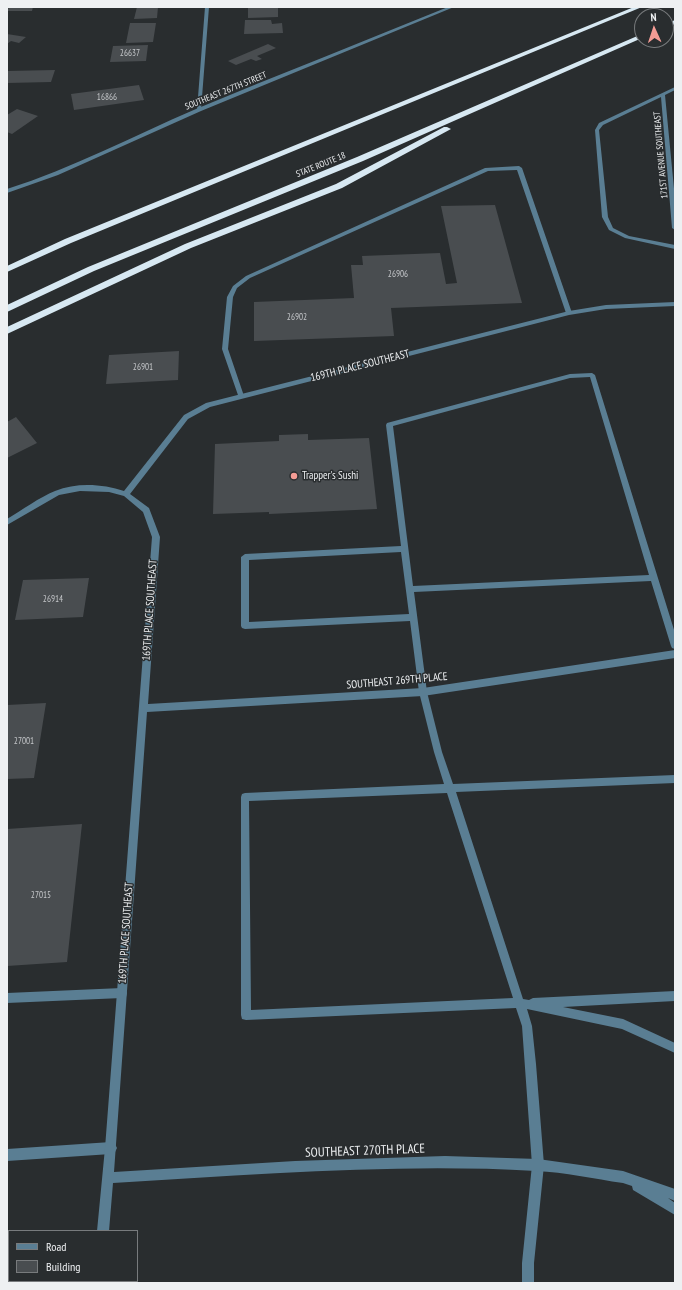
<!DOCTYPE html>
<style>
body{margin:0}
#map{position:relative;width:682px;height:1290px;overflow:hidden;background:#292d2f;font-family:"PT Sans Narrow",sans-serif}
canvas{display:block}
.frame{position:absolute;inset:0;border:8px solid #eef0f2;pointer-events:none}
.legend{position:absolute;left:8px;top:1230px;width:130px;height:52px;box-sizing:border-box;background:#292d2f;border:1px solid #787b7d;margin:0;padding:5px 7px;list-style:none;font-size:12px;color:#eef0f2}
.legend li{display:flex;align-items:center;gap:8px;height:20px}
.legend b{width:20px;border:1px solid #787b7d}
.north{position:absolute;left:634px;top:8px;width:40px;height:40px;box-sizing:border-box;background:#292d2f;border:1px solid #787b7d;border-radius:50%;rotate:357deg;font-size:11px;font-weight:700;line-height:16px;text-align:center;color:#eef0f2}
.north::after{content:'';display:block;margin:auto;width:14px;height:18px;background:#f59c95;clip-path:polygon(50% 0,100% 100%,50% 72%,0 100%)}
</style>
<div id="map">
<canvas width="682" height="1290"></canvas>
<div class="frame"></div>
<ul class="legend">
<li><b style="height:5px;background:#5a7e93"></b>Road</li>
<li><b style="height:11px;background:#494d50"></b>Building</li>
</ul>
<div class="north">N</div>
</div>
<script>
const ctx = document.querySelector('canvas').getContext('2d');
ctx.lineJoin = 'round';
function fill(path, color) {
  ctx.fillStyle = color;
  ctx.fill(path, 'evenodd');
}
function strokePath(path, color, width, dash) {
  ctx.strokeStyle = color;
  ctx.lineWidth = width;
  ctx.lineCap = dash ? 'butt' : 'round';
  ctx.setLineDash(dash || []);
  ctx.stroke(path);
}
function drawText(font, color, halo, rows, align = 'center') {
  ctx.font = font + ' "PT Sans Narrow",sans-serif';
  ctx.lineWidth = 3;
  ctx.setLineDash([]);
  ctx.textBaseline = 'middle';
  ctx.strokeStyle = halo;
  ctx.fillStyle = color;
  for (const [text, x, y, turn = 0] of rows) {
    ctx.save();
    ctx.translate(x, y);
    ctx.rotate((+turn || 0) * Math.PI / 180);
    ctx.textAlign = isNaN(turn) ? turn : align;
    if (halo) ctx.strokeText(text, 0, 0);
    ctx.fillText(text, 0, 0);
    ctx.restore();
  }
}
const building = new Path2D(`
 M9 7H33L32 11H7Z
 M137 7H158L157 18 134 19Z
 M248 7H278V17L248 18Z
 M245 20H271L272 24 282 23 283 33 244 34Z
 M130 23H156L153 42 126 43Z
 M7 34 26 37 19 43 11 41 7 44Z
 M268 44 276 48 257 56 262 59 256 61 251 59 236 65 228 61Z
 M148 45 146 61 110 62 113 46Z
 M55 70 51 82 7 83V71Z
 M139 85 144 100 74 110 71 94Z
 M17 109 38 116 12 134 7 132V115Z
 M495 205 522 303 391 308 394 336 254 341V302L354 298 351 265H363L362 256 440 253 446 284 457 283 441 206Z
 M179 351 178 380 106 384 109 355Z
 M16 417 37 443 7 458V422Z
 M308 434V440L369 438 377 509 269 514V512L213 514 215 444 279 441V435Z
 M89 578 83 617 15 620 23 580Z
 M46 703 34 778 7 779V705Z
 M82 824 67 962 7 966V829Z`);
const service = new Path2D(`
 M675 87V90L665 95 675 199V230L672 228 661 97 603 125 599 130 608 217 613 228 629 236 675 245V249L625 238 609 230 602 217 595 130 599 123Z
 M519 166 522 168 572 313 571 314H567L566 313 517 170 488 171 250 278 237 288 233 297 228 349 244 396 241 398H239L222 349 227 297 233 286 246 276 485 168Z
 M592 373 595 375 675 633V649L672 648 671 646 651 581 414 592 427 692 442 752 453 784 675 775V783L456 792 523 999 529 1000 533 998 675 991V1001L563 1007 623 1019 675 1043V1053L622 1029 527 1009 532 1026 536 1064 544 1165 534 1263V1283H522V1263L532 1165 522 1026 516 1008 246 1020 242 1019 241 1015V797L242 794 245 793 444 784 434 752 419 692 410 621 245 629 242 628 241 626V557L245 554 401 546 386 425 387 423 570 374ZM590 377 649 575 413 586 393 426 570 378ZM401 552 409 614 249 622V560ZM447 793 513 998 251 1010 249 801Z
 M122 988 126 989 127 993 126 997 122 998 7 1003V993Z
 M111 1142 115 1144 117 1148 115 1152 111 1154 7 1161V1149Z`);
const minor = new Path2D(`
 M205 7H209L201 110 199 111 197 110Z
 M675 302V306L606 309 569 315 210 407 188 419 130 494 149 508 160 537 148 704 423 688 675 650V658L423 696 147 712 114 1172 295 1161 445 1156 538 1159 623 1171 675 1189V1201L668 1198 675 1203V1215L633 1190 632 1186 623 1183C594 1179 565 1172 536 1171 395 1163 254 1175 113 1183L109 1231H97L105 1148 152 537 143 512 124 496 109 492 80 491 59 495 7 525V519C22 510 40 497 55 491 77 482 103 484 124 491L184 415 206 403 569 311 606 305Z
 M92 1281H104V1283H92Z`);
const tertiary = new Path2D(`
 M448 7H454L201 111 58 175 7 193V189C73 168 133 136 196 109 280 74 365 41 448 7Z`);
const motorway = new Path2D(`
 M634 7H642L71 243 7 272V266L65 239Z
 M675 20V24L666 28V24Z
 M642 34V38L363 161 94 271 7 312V305L88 267 357 157Z
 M444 127H447L451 129 342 188 191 248 7 334V327L185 244 336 184Z`);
const markers = [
 [294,476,4,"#f59c95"]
];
const numberNames = [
 ["26637",130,53],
 ["16866",107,97],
 ["26906",398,274],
 ["26902",297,317],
 ["26901",143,367],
 ["26914",53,599],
 ["27001",24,741],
 ["27015",41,895]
];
const farStreetnames = [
 ["SOUTHEAST 267TH STREET",226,91,-22],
 ["171ST AVENUE SOUTHEAST",661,155,-95],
 ["STATE ROUTE 18",321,165,-22]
];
const streetNames = [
 ["169TH PLACE SOUTHEAST",360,366,-14],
 ["169TH PLACE SOUTHEAST",150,610,-86],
 ["SOUTHEAST 269TH PLACE",397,681,-5],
 ["169TH PLACE SOUTHEAST",126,933,-86]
];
const poiNames = [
 ["Trapper's Sushi",302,476]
];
const nearStreetnames = [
 ["SOUTHEAST 270TH PLACE",365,1151,-2]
];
fill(building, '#494d50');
fill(service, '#5a7e93');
fill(minor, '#5a7e93');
fill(tertiary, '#5a7e93');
fill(motorway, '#d7e8f2');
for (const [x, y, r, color] of markers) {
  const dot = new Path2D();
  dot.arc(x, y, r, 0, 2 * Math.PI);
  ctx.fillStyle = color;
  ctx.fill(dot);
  strokePath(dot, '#292d2f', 1.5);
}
drawText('9px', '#c5c7ca', null, numberNames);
drawText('9px', '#eef0f2', '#292d2f', farStreetnames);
drawText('11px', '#eef0f2', '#292d2f', streetNames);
drawText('11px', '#eef0f2', '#292d2f', poiNames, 'left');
drawText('13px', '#eef0f2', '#292d2f', nearStreetnames);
</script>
